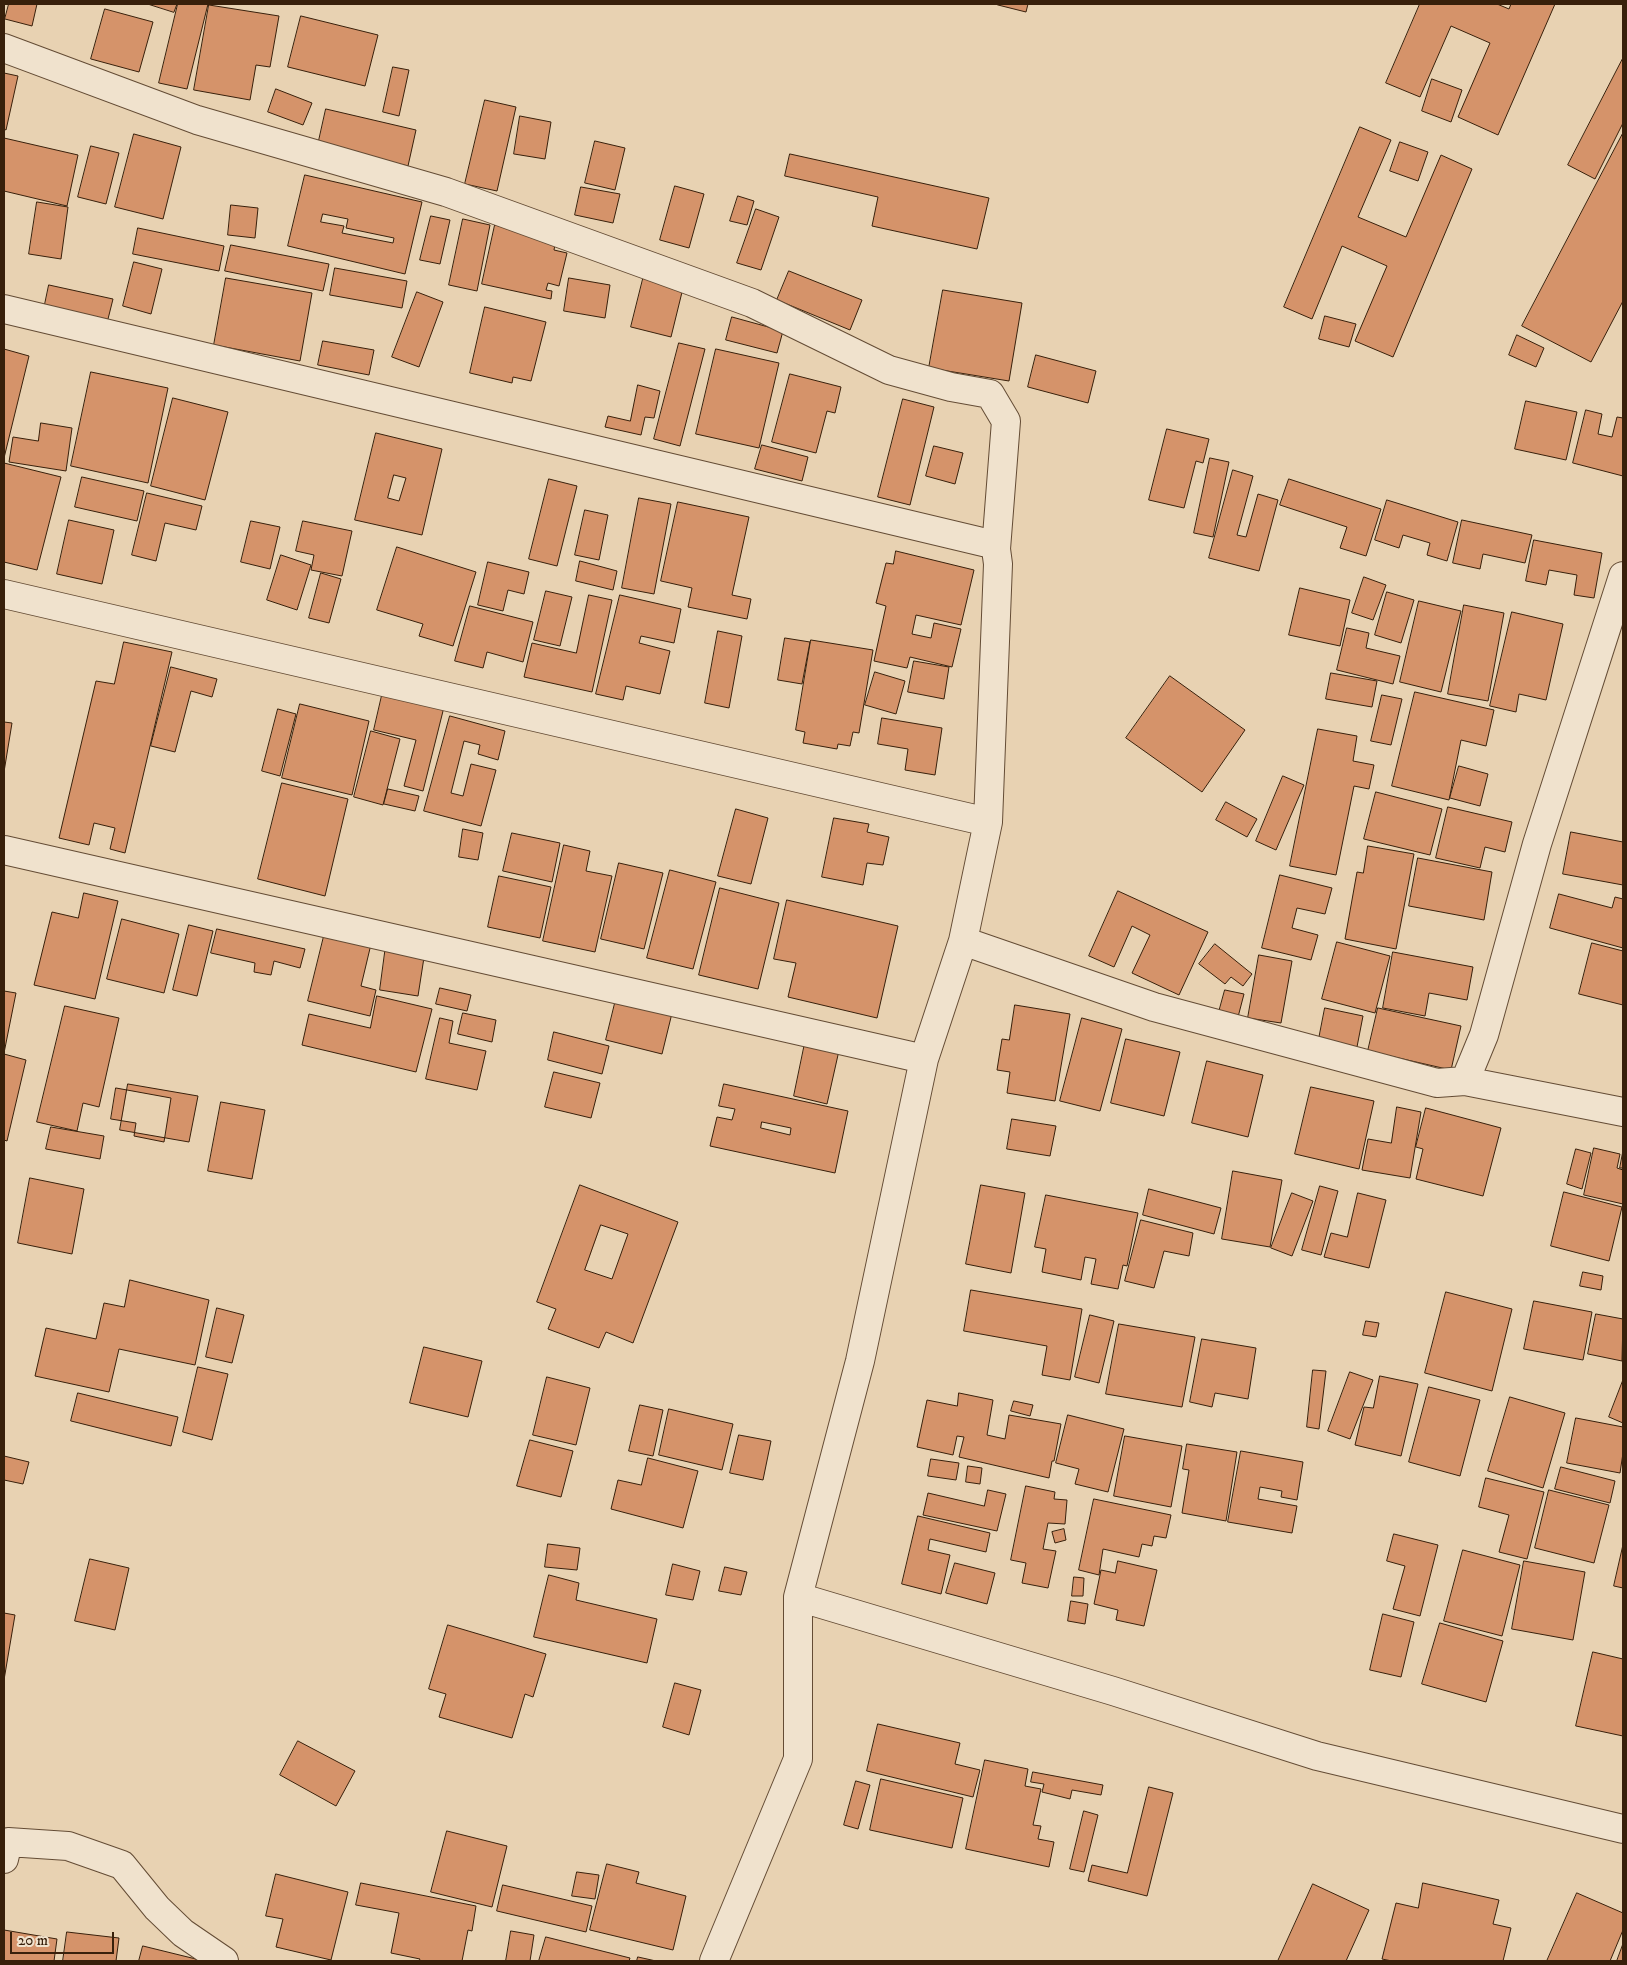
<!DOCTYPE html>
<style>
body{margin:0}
#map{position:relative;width:1627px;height:1965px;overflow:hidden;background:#e8d2b2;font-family:"IM FELL DW Pica",serif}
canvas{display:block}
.frame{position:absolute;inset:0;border:5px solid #38200b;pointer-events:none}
.scale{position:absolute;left:10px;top:1932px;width:104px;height:22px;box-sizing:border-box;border:2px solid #38200b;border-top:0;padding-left:6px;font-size:15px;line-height:18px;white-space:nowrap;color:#38200b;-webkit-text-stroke:4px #f0e2cd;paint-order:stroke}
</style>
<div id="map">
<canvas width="1627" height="1965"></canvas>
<div class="frame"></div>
<div class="scale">20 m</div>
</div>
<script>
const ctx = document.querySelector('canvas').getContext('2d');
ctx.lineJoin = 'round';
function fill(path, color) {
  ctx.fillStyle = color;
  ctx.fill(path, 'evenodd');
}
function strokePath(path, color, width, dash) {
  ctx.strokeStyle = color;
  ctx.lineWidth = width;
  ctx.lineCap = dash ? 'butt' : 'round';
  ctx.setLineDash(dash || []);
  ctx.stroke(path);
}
const building = new Path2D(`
 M9 4H37L32 26 5 19Z
 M148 4H177L174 12Z
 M178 4H208L187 89 159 83Z
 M999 4H1028L1026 12 998 5Z
 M1420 4H1497L1509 9 1511 4H1555L1498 135 1458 117 1490 43 1451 26 1420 97 1386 83Z
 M209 5 279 16 270 67 256 65 250 100 194 90Z
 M105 9 153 22 139 72 91 59Z
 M301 16 378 35 365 86 288 67Z
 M1623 58V123L1595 179 1568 165Z
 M393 67 409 70 399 116 383 112Z
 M4 73 18 76 6 130 4 129Z
 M1432 79 1462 90 1451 122 1422 111Z
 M276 89 312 103 303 125 268 112Z
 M485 100 516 107 497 191 465 184Z
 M326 109 416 130 408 166 318 145Z
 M520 116 551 122 545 159 514 154Z
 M1360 127 1391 140 1358 217 1406 237 1441 155 1472 169 1393 357 1355 341 1387 266 1342 246 1312 319 1284 307Z
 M1623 133V301L1591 362 1522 326Z
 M134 134 181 147 163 219 115 207Z
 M4 138 78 155 67 206 4 191Z
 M595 141 625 148 615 190 585 183Z
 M1400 142 1428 152 1418 181 1390 171Z
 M91 146 119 153 106 204 78 197Z
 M790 154 989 198 977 249 872 226 878 197 785 176Z
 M305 175 422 202 405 274 288 246ZM323 214 348 219 346 228 394 238 393 243 342 233 344 226 321 222Z
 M675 186 704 194 689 248 660 240Z
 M581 187 620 194 613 223 575 215Z
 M738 196 754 201 747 225 730 221Z
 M37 202 68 207 61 259 29 254Z
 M231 205 258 208 255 238 228 235Z
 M756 209 779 217 761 270 737 263Z
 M431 216 450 220 440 264 420 260Z
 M463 219 490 225 477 291 449 285Z
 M495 225 556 239 554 250 567 253 559 286 548 283 546 290 552 291 551 299 482 284Z
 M138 228 224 246 219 271 133 254Z
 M231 245 329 264 323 291 225 271Z
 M134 262 162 269 151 314 123 306Z
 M335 268 407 281 402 308 330 295Z
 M789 271 862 300 850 330 777 300Z
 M644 275 684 284 671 337 631 327Z
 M226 278 312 293 300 361 214 345Z
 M569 278 610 285 605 318 564 311Z
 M49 285 113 299 107 323 44 309Z
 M943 290 1022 303 1009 381 929 368Z
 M417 292 443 302 419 367 392 357Z
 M485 307 546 322 531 381 513 377 512 383 470 373Z
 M1325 316 1356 324 1349 347 1319 339Z
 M732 317 783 331 777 353 726 340Z
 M1517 335 1544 348 1536 367 1509 355Z
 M323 341 374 350 369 375 318 365Z
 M679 343 705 349 680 446 654 439Z
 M4 349 29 356 4 458Z
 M716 349 779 363 759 448 696 434Z
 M1036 355 1096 371 1088 403 1028 387Z
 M91 372 168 388 148 483 71 466Z
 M790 374 841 387 835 413 827 411 816 453 772 442Z
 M638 385 660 391 654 418 645 417 641 435 605 427 608 416 630 421Z
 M173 398 228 412 205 500 151 486Z
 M903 399 934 407 910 505 878 497Z
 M1526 401 1577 412 1566 460 1515 449Z
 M1586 410 1602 414 1598 434 1612 437 1617 417 1623 418V476L1573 463Z
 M41 423 72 428 66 471 9 462 13 437 38 441Z
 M1167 429 1209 439 1203 463 1196 461 1184 508 1149 500Z
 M376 433 442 449 422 535 355 520ZM394 475 406 478 399 501 388 498Z
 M762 445 808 457 802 481 755 469Z
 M934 446 963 453 955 484 926 476Z
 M1210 458 1229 462 1213 537 1194 533Z
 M4 463 61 477 37 570 4 562Z
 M1233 470 1253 476 1237 535 1246 537 1258 494 1278 500 1259 571 1209 558Z
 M82 477 144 491 137 521 75 507Z
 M549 479 577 486 557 566 529 559Z
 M1289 479 1381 509 1366 556 1340 548 1347 527 1280 505Z
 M147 493 202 506 196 530 165 523 156 561 132 555Z
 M639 498 671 504 654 594 622 588Z
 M1387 500 1458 522 1447 561 1427 555 1430 543 1403 535 1399 548 1375 540Z
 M678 502 749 517 732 595 751 599 747 619 688 607 692 588 661 581Z
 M585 510 608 515 599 560 575 555Z
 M69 520 114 530 102 584 57 574Z
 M1462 520 1532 535 1525 563 1483 554 1480 569 1453 563Z
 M251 521 280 527 270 569 241 562Z
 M303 521 352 531 342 576 311 570 314 555 296 551Z
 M1534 540 1602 553 1594 598 1574 595 1577 575 1549 570 1546 585 1526 581Z
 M397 547 476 572 453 646 419 636 423 624 377 610Z
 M896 551 974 570 961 625 916 615 912 634 931 638 934 623 961 629 952 667 910 657 907 668 874 661 886 606 876 603 886 563 893 564Z
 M281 555 311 565 297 610 267 600Z
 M580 561 617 571 613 590 576 581Z
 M488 562 529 572 524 594 508 590 503 611 478 605Z
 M321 573 341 579 329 623 309 618Z
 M1364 577 1386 585 1373 620 1352 613Z
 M1300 588 1350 600 1340 646 1289 635Z
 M546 591 572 597 560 646 534 640Z
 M1387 592 1414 600 1401 643 1375 635Z
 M589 595 612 600 592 692 524 677 532 643 576 653Z
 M620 595 681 609 674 643 641 636 639 643 670 651 660 694 626 686 623 700 596 694Z
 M1419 601 1461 611 1441 692 1400 682Z
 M1464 605 1504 613 1488 701 1448 694Z
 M470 606 533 622 523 662 487 652 483 668 455 661Z
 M1512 612 1563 624 1546 700 1519 694 1516 712 1490 706Z
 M1347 628 1369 633 1366 648 1400 656 1393 684 1337 670Z
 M718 631 742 636 729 708 705 703Z
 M785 638 810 642 802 684 778 680Z
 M811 640 873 650 859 733 853 732 850 746 838 744 837 749 803 743 805 732 796 730Z
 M124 642 172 652 125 853 110 849 115 828 94 823 89 845 59 838 96 681 114 684Z
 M914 661 949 667 944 699 908 692Z
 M171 667 217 679 212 697 191 691 175 752 151 746Z
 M875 672 905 681 896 714 865 705Z
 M1331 673 1377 681 1372 707 1326 699Z
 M1170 676 1245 730 1202 792 1126 738Z
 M383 691 444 707 423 791 404 786 416 740 374 730Z
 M1415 692 1494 710 1486 746 1461 740 1449 800 1392 786Z
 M1382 695 1402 699 1391 745 1371 741Z
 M300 704 369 721 352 795 282 778Z
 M278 709 296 714 280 776 262 771Z
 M450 716 505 731 498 760 478 754 480 745 464 741 451 793 463 796 471 764 496 770 481 826 424 811Z
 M882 718 942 728 935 775 905 770 908 749 878 744Z
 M4 722 12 723 4 772Z
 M1318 729 1357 736 1353 761 1374 765 1369 789 1354 786 1336 875 1290 866Z
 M371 731 400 739 383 805 354 797Z
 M1459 766 1488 774 1480 806 1450 798Z
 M1283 776 1304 785 1276 850 1256 841Z
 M282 783 348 799 325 896 258 879Z
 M388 789 419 796 415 811 384 804Z
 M1376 792 1442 809 1430 855 1364 839Z
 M1226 802 1257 819 1247 837 1216 820Z
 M1448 807 1512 822 1505 852 1485 847 1480 868 1436 858Z
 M736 809 768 818 751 884 718 876Z
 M834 818 869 824 867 832 889 837 883 865 867 863 863 885 822 877Z
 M463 829 483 833 478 860 459 857Z
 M1571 832 1623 842V885L1563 874Z
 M512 833 560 843 552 882 503 871Z
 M564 845 590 851 586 871 612 876 595 952 543 941Z
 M1368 846 1414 854 1396 949 1345 939 1357 872 1363 873Z
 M1418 858 1492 872 1484 920 1409 906Z
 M619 863 663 873 644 949 601 939Z
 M670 870 716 882 693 969 647 958Z
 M1280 875 1332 888 1325 914 1297 908 1292 928 1318 935 1311 960 1262 948Z
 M499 876 551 887 540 938 488 927Z
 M720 888 779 903 758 989 699 975Z
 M1118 891 1208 932 1179 995 1132 973 1150 935 1132 926 1114 967 1089 956Z
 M84 893 118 901 95 999 34 985 52 912 78 918Z
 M1559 894 1612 908 1615 897 1623 899V948L1550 928Z
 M787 900 898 926 877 1018 788 997 796 963 774 959Z
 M122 919 179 934 164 993 107 979Z
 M189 925 213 931 197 996 173 990Z
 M326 928 372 940 361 986 376 990 370 1016 308 1001Z
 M217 929 305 949 300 968 274 961 271 975 254 972 255 963 211 953Z
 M1337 942 1390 956 1375 1013 1322 999Z
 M1592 943 1623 951V1005L1579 994Z
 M1215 944 1252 974 1243 986 1231 977 1225 984 1199 964Z
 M386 945 425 951 418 996 380 990Z
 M1393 952 1473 967 1467 1000 1429 993 1425 1016 1383 1008Z
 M1259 955 1292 961 1281 1023 1248 1018Z
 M440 988 471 995 467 1011 436 1004Z
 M1225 990 1244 994 1238 1017 1219 1012Z
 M4 991 16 993 4 1053Z
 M618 991 674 1005 662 1054 606 1040Z
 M377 996 432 1009 416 1072 302 1045 309 1014 370 1028Z
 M1015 1005 1070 1014 1055 1101 1007 1093 1010 1072 997 1070 1002 1039 1009 1040Z
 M65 1006 119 1018 99 1107 83 1103 77 1131 37 1122Z
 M1325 1008 1363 1016 1356 1052 1318 1044Z
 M1378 1008 1461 1026 1451 1070 1368 1051Z
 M463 1013 496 1020 492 1042 458 1034Z
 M440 1018 453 1021 449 1043 486 1051 477 1090 426 1079Z
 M1082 1018 1122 1029 1100 1111 1060 1101Z
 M554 1032 609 1046 602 1074 548 1060Z
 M806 1038 840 1046 827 1104 794 1096Z
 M1126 1039 1180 1052 1164 1116 1111 1103Z
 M4 1054 26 1060 7 1141 4 1140Z
 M1207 1061 1263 1075 1248 1137 1192 1123Z
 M554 1072 600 1083 591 1118 545 1107Z
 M128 1084 198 1096 189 1142 120 1130Z
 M724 1084 848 1111 835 1173 710 1146 717 1117 732 1120 735 1109 719 1106ZM762 1122 791 1128 790 1135 761 1128Z
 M1311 1087 1374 1101 1359 1169 1295 1154Z
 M116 1088 171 1098 164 1142 134 1136 136 1123 111 1119Z
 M221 1102 265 1110 252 1179 208 1171Z
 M1397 1107 1421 1112 1410 1178 1362 1170 1368 1139 1391 1143Z
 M1426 1108 1501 1128 1483 1196 1416 1179 1423 1149 1416 1147Z
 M1012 1119 1056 1126 1050 1156 1007 1149Z
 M51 1127 104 1136 100 1159 46 1149Z
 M1594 1148 1620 1154 1617 1168 1623 1170V1204L1584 1195Z
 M1576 1149 1591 1153 1582 1189 1567 1184Z
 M1623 1151V1168H1620Z
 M1233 1171 1282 1180 1270 1247 1222 1239Z
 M30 1178 84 1189 72 1254 18 1243Z
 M580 1185 678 1222 633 1343 606 1332 599 1348 548 1329 556 1309 537 1302ZM601 1225 628 1234 612 1279 585 1270Z
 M981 1185 1025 1193 1011 1273 966 1264Z
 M1320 1186 1338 1191 1321 1255 1302 1250Z
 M1149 1189 1221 1208 1214 1234 1143 1215Z
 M1564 1192 1622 1207 1609 1261 1551 1246Z
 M1292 1193 1313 1201 1292 1256 1271 1248Z
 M1358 1193 1386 1200 1369 1268 1324 1257 1331 1233 1347 1237Z
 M1046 1195 1138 1213 1127 1266 1123 1265 1118 1289 1091 1284 1096 1259 1085 1257 1081 1280 1042 1272 1046 1249 1035 1247Z
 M1141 1220 1193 1233 1189 1256 1164 1251 1154 1288 1125 1281Z
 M1583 1272 1603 1276 1601 1290 1580 1286Z
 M130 1280 209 1300 195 1365 119 1349 109 1392 35 1376 46 1328 96 1339 104 1303 124 1307Z
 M971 1290 1082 1309 1070 1380 1042 1375 1047 1346 964 1331Z
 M1446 1292 1512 1309 1492 1391 1425 1373Z
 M1534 1301 1592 1312 1583 1360 1524 1349Z
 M217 1308 244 1315 232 1363 206 1357Z
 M1596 1314 1623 1319 1622 1361 1588 1354Z
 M1090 1315 1114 1321 1099 1383 1075 1377Z
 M1366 1321 1379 1323 1376 1337 1363 1335Z
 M1119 1324 1195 1337 1182 1407 1106 1394Z
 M1202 1339 1256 1348 1248 1399 1215 1393 1212 1407 1190 1402Z
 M424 1347 482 1361 468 1417 410 1403Z
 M198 1367 228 1374 212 1440 183 1432Z
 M1313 1370 1326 1371 1319 1429 1307 1427Z
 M1350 1372 1373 1380 1350 1439 1328 1431Z
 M1380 1376 1418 1384 1401 1456 1355 1445 1364 1407 1373 1408Z
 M547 1377 590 1388 576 1445 533 1435Z
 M1623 1380V1423L1609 1417Z
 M1429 1387 1480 1400 1460 1476 1409 1462Z
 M78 1393 178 1417 171 1446 71 1421Z
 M959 1393 993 1400 987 1435 1005 1439 1009 1415 1061 1424 1054 1461H1052L1049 1478 959 1457 964 1437 957 1436 953 1455 917 1447 927 1400 957 1406Z
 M1510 1397 1565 1413 1543 1488 1488 1471Z
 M1014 1401 1033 1405 1030 1416 1011 1411Z
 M640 1405 663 1410 653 1456 629 1451Z
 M669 1409 733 1424 722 1470 659 1455Z
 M1068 1415 1124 1429 1108 1492 1075 1484 1079 1469 1056 1463Z
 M1576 1418 1623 1427V1453L1620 1473 1567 1463Z
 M739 1435 771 1441 763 1480 730 1473Z
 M1125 1436 1182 1446 1171 1507 1114 1496Z
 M530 1440 573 1451 561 1497 517 1486Z
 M1187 1444 1237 1452 1226 1521 1182 1513 1189 1470 1183 1469Z
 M1241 1451 1303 1462 1297 1500 1281 1497 1282 1491 1260 1487 1258 1499 1297 1506 1292 1533 1228 1522Z
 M4 1456 29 1462 23 1484 4 1480Z
 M648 1458 698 1471 683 1528 611 1509 618 1480 641 1485Z
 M931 1459 959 1463 956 1480 928 1476Z
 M968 1466 982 1468 980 1484 966 1482Z
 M1561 1467 1615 1481 1610 1503 1555 1489Z
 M1486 1478 1544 1492 1527 1559 1499 1552 1509 1515 1479 1507Z
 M1026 1486 1055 1492 1054 1499 1067 1500 1065 1524 1048 1523 1043 1549 1056 1551 1048 1588 1022 1583 1026 1563 1011 1560Z
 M988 1490 1006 1494 997 1531 923 1515 928 1493 984 1506Z
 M1549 1490 1609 1505 1594 1563 1535 1548Z
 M1094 1499 1171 1515 1166 1538 1154 1536 1152 1546 1142 1544 1139 1557 1103 1549 1099 1575 1079 1570Z
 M918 1516 990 1533 986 1552 930 1539 928 1550 950 1555 941 1594 902 1584Z
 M1064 1529 1066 1540 1055 1543 1052 1532Z
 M1394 1534 1438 1545 1420 1616 1393 1609 1405 1566 1387 1561Z
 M548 1544 580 1548 577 1570 545 1567Z
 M1623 1545V1588L1614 1586Z
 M1463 1550 1520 1565 1502 1636 1444 1621Z
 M90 1559 129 1568 115 1630 75 1621Z
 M1118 1561 1157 1570 1144 1626 1116 1620 1118 1610 1094 1604 1101 1570 1115 1573Z
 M1524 1561 1585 1572 1573 1640 1512 1629Z
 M955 1563 995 1573 987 1604 946 1593Z
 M673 1564 700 1571 693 1600 666 1595Z
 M725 1567 747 1572 741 1595 719 1591Z
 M549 1575 579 1583 576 1600 657 1619 647 1663 534 1637Z
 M1074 1577 1084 1578 1083 1596H1072Z
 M1071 1601 1088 1604 1085 1624 1068 1621Z
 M4 1613 15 1615 4 1680Z
 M1383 1614 1414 1622 1401 1677 1370 1670Z
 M1440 1623 1503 1641 1486 1702 1422 1684Z
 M448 1625 546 1654 533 1697 525 1694 512 1738 439 1717 446 1694 429 1689Z
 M1593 1652 1623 1659V1736L1576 1726Z
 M675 1683 701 1690 689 1735 663 1727Z
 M878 1724 960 1743 955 1764 980 1770 973 1797 867 1771Z
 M298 1741 355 1771 336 1806 280 1775Z
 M985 1760 1028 1769 1025 1786 1041 1789 1033 1825 1041 1826 1038 1839 1054 1842 1049 1867 966 1849Z
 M1033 1772 1103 1785 1101 1795 1072 1790 1070 1799 1042 1792 1044 1784 1031 1782Z
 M881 1779 963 1798 952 1848 870 1830Z
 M856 1781 870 1785 858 1829 844 1825Z
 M1149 1787 1173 1793 1147 1896 1088 1881 1092 1865 1127 1873Z
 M1084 1811 1098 1815 1084 1872 1070 1869Z
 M447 1831 507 1846 492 1907 431 1892Z
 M607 1864 639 1872 636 1883 686 1896 673 1950 590 1930Z
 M577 1872 599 1875 595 1899 572 1896Z
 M276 1874 348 1892 331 1960 276 1947 283 1919 266 1916Z
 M361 1883 476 1906 472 1931 468 1930 462 1961H419L420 1959 391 1953 399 1913 356 1905Z
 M1423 1883 1499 1900 1493 1924 1511 1928 1503 1961H1392L1382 1959 1396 1903 1418 1908Z
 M1313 1884 1369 1910 1346 1961H1278Z
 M503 1885 592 1906 586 1932 497 1911Z
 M1577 1893 1623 1913V1930L1610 1961H1547Z
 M4 1930 57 1939 54 1961H4Z
 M511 1931 534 1935 530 1961H506Z
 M67 1932 119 1938 116 1961H63Z
 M546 1937 630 1958 629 1961H539Z
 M1623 1944V1961H1617Z
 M143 1946 204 1961H139Z
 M638 1957 656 1961H637Z`);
const street = new Path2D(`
 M4 48 197 120 446 192 752 303 889 370 951 387 990 394 1006 421 996 549 998 564 988 822 963 941 924 1059 860 1361 798 1597V1759L714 1961
 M4 309 991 544 996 549
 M4 594 988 822
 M4 850 924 1059
 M963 941 1154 1007 1437 1083 1465 1081 1623 1112
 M1465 1081 1484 1035 1537 844 1623 576
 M798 1597 1113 1691 1317 1756 1623 1829
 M4 1859 8 1842 68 1846 122 1865 157 1908 183 1933 224 1961`);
fill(building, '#d5936a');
strokePath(building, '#38200b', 1);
strokePath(street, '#644c35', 30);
strokePath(street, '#f0e2cd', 28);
</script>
